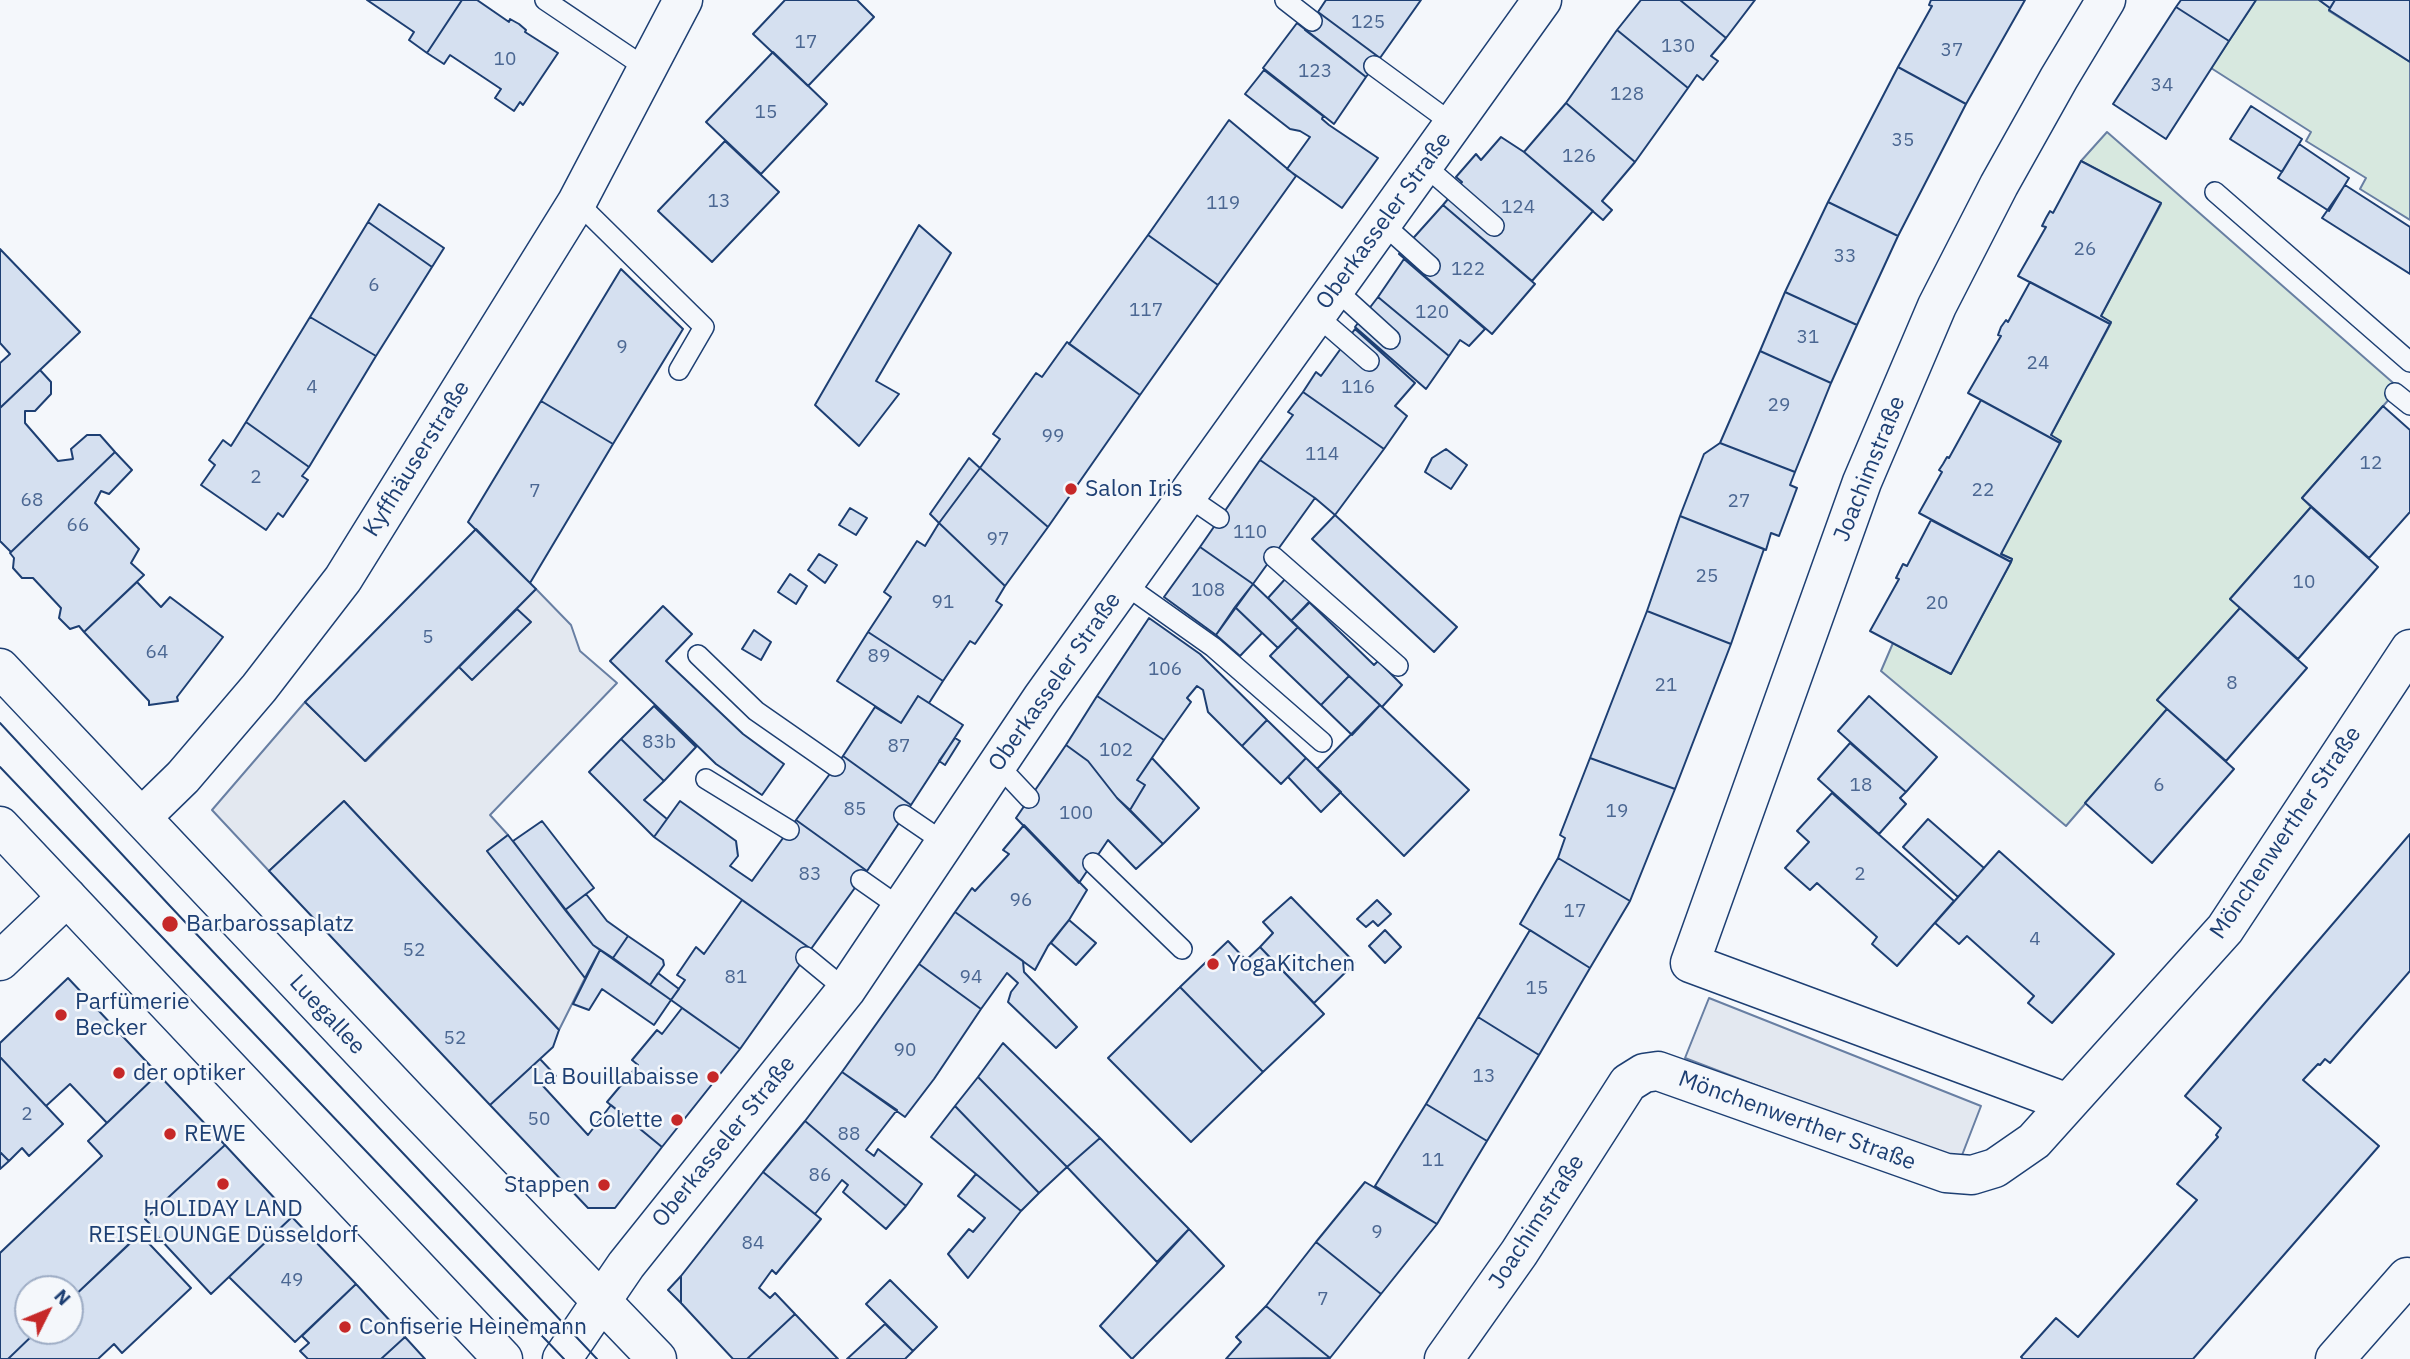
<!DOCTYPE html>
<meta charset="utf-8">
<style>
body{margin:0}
#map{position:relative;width:2410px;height:1359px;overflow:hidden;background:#f4f7fb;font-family:"IBM Plex Sans",sans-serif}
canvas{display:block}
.north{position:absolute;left:14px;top:1275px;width:70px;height:70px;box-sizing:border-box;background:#f4f7fb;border:2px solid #9eadc5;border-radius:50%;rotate:47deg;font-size:19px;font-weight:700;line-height:28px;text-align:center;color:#1d3f73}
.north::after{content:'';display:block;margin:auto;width:24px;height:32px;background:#c62828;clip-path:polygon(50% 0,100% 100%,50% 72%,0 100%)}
</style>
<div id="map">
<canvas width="2410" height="1359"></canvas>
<div class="north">N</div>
</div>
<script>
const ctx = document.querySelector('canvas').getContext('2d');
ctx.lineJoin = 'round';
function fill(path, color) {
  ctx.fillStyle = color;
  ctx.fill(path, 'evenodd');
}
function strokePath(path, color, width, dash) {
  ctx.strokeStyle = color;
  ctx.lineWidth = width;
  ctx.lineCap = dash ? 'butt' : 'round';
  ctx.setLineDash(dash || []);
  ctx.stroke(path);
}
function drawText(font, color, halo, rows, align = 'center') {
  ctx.font = font + ' "IBM Plex Sans",sans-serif';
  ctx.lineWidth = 5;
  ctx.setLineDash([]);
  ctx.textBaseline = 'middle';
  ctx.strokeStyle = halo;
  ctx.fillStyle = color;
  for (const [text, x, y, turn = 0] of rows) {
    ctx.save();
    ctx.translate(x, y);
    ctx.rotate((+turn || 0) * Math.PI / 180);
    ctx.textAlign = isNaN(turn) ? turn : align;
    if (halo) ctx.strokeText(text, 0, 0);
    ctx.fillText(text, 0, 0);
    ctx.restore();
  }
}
const green = new Path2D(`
 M2256 0H2319L2330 8 2329 11 2410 62V220L2360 189 2366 178 2306 141 2311 132 2211 68Z
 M2107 132 2399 388 2302 498 2311 507 2230 599 2240 608 2157 700 2167 709 2066 826 1881 671 1893 643 1951 674 2011 562 2012 559 2001 554 2051 435 2111 323 2101 316 2161 204 2081 161Z`);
const parking = new Path2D(`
 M536 589 571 625 580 651 617 683 490 815 508 835 487 851 585 978 559 1030 344 801 269 871 212 810 305 702 366 761Z
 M1709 998 1981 1106 1959 1163 1685 1058Z`);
const building = new Path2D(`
 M367 0H462L427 53 409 40 414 32Z
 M462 0H477L509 22 510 19 519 24 526 30 525 32 558 53 523 105 520 102 514 111 495 98 501 89 450 55 444 64 427 53Z
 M785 0H857L874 17 808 86 753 34Z
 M1326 0H1421L1380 58 1318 12Z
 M1641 0H1680L1726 38 1711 56 1718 61 1703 80 1697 75 1688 88 1617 30Z
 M1680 0H1755L1726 38Z
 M1931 0H2025L1966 104 1898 67 1932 6 1929 5Z
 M2181 0H2256L2229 41 2176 7Z
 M2319 0H2335L2330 8Z
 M2335 0H2410V62L2329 10Z
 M2176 7 2229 41 2166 139 2113 104Z
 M1318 12 1380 58 1366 77 1305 30Z
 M1297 23 1366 77 1334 124 1263 68Z
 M1617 30 1688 88 1635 162 1566 103Z
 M773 52 827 104 761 174 706 122Z
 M1898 67 1966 104 1898 236 1828 202Z
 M1264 70 1323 116 1322 119 1329 125 1378 158 1342 208 1287 169 1310 137 1300 131 1290 129 1245 94Z
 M1566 103 1635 162 1602 201 1612 210 1603 220 1524 152Z
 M2251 106 2302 139 2282 172 2230 139Z
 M1229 120 1296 176 1218 285 1148 235Z
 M1501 137 1524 152 1593 211 1532 281 1443 205 1462 182 1456 177 1476 154 1481 160Z
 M725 141 779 192 712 262 658 211Z
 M2299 144 2349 178 2329 211 2278 178Z
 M2081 161 2161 203 2101 316 2111 322 2110 324 2018 276 2046 227 2042 226 2046 218 2050 211 2053 213Z
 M2345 185 2410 227V274L2322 218Z
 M1828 202 1898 236 1857 325 1785 292Z
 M379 204 444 248 432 267 368 222Z
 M1443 205 1535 284 1492 334 1399 254Z
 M368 222 432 267 376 356 310 317Z
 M919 225 951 253 876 381 899 394 859 446 815 405Z
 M1148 235 1218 285 1140 395 1069 344Z
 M0 249 80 332 0 408V363L10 354 0 343Z
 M1404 259 1485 329 1469 346 1460 340 1449 356 1378 297Z
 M621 269 683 329 613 444 541 401Z
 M2030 282 2110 324 2051 435 2061 441 2060 443 1968 393 2001 336 1998 335 2001 327 2006 320 2008 322Z
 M1785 292 1857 325 1831 383 1760 351Z
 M1378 297 1449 356 1426 389 1355 327Z
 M310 317 376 356 309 467 246 422Z
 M1355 329 1415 383 1395 406 1407 416 1384 449 1303 392 1316 372 1321 376Z
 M1067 342 1140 395 1048 527 980 468 1000 439 993 434 1036 373 1042 377Z
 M1760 351 1831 383 1795 472 1720 443Z
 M40 370 51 382V394L35 411H25V423L58 461 73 459 71 449 87 435H100L115 452 11 552 0 541V408Z
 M1303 392 1384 449 1335 515 1315 498 1260 460 1293 415 1288 412Z
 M1981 400 2060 443 2001 554 2012 559 2011 562 1919 513 1942 472 1939 470 1943 464 1947 457 1949 458Z
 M541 401 613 444 530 583 468 522Z
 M2383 406 2410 430V512L2369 558 2302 498Z
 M246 422 309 467 302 476 308 480 283 517 278 513 266 530 201 485 215 465 209 460 223 440 231 446Z
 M1720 443 1795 472 1790 485 1797 488 1779 536 1771 533 1766 550 1680 516 1704 454Z
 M1446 449 1467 465 1451 489 1425 472 1432 458Z
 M115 452 132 470 109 494 101 491 95 503 139 549 131 563 144 575 84 632 79 626 70 629 59 618 61 608 33 578H22L13 568 14 558 10 553Z
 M969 458 980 468 939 523 930 514Z
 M1260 460 1315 498 1253 584 1200 547Z
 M980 468 1048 527 1005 586 939 523Z
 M2311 507 2378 567 2298 659 2230 599Z
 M850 508 867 518 856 535 839 525Z
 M1335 515 1457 627 1434 652 1312 539Z
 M1680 516 1764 549 1731 644 1647 611Z
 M1931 520 2011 562 1951 674 1870 631 1899 579 1896 578 1903 564 1907 566Z
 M939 523 1005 586 996 601 1002 605 975 644 970 641 943 681 868 632 891 597 884 592 917 541 925 546Z
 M476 529 536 589 365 761 305 702Z
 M1200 547 1253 584 1216 635 1164 597Z
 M819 554 837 565 825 583 808 570Z
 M790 574 807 586 796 604 778 592Z
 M1286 578 1311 601 1291 621 1268 598Z
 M137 582 161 607 170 597 223 637 177 697 178 701 149 705V701L84 632Z
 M1253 584 1298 627 1278 648 1235 607Z
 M1309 602 1374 665 1378 661 1402 685 1382 707 1291 621Z
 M663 606 692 634 666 661 743 734 784 764 762 795 716 764 610 661Z
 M1235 607 1262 633 1240 656 1216 635Z
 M2240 608 2307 668 2226 761 2157 700Z
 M517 609 531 622 472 680 459 667Z
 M1647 611 1731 644 1675 789 1590 758Z
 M1149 618 1200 654 1267 720 1242 746 1208 712 1203 690 1197 686 1187 698 1191 702 1164 740 1097 696Z
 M1298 627 1349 676 1321 705 1270 656Z
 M754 630 771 642 761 660 742 649Z
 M868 632 943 681 929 703 918 696 901 723 837 681Z
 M1349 676 1380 705 1352 735 1321 705Z
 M918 696 963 725 911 805 843 756 875 707 901 723Z
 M1097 696 1164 740 1137 780 1145 785 1130 810 1117 798 1088 761 1066 745Z
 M1869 696 1937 757 1906 792 1838 731Z
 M1380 705 1469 790 1404 856 1317 769Z
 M654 706 696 747 664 781 621 739Z
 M2167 709 2234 769 2152 863 2085 803Z
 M1267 720 1306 758 1281 784 1242 746Z
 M955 738 960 741 945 765 939 761Z
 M621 739 664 781 644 800 667 819 654 837 589 772Z
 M1850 743 1906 792 1900 798 1906 804 1879 834 1818 779Z
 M1066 745 1088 761 1117 798 1163 844 1136 869 1108 840 1079 883 1016 818Z
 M843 756 911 805 867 871 796 820Z
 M1152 758 1199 808 1163 844 1130 810 1145 785 1137 780Z
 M1306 758 1341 792 1321 812 1288 777Z
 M1590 758 1675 789 1630 901 1558 858 1565 838 1560 835Z
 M1832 793 1954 901 1897 966 1872 944 1877 937 1817 883 1810 890 1785 868 1809 842 1797 831Z
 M344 801 559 1030 553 1047 490 1105 269 871Z
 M680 801 736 841 738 856 730 866 752 881 796 820 867 871 811 949 654 837Z
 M1928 819 1984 868 1958 897 1903 847Z
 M542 821 594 888 565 910 513 841Z
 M1024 825 1087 890 1069 920 1048 946 1035 970 955 912 972 888 975 891 1009 854 1003 850Z
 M2410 834V971L2330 1063 2325 1059 2320 1065 2318 1064 2303 1080 2379 1146 2193 1359H2023L2021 1357 2056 1318 2078 1337 2197 1200 2177 1184 2218 1137 2216 1135 2221 1128 2185 1096Z
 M508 835 593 945 600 950 585 978 487 851Z
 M1999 851 2114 954 2052 1023 2028 1003 2034 996 1967 936 1959 944 1935 923Z
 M1558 858 1630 901 1590 968 1520 924Z
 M586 894 607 921 628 936 613 958 593 945 565 910Z
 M1291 897 1355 963 1314 1003 1260 947 1273 933 1263 922Z
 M742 900 811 949 740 1049 671 1000 685 980 677 975 696 947 704 954Z
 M1377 900 1391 914 1378 926 1373 921 1366 927 1357 919Z
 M955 912 1023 961 1024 972 1077 1027 1056 1048 1008 1002 1011 992 1018 983 1007 973 981 1009 919 964Z
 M1069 920 1096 943 1076 965 1051 943Z
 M1385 930 1401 947 1385 963 1369 946Z
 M1530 930 1590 968 1539 1055 1478 1017Z
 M628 936 663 960 664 965 650 985 613 958Z
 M1228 941 1246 960 1260 947 1324 1014 1263 1072 1180 987Z
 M600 950 671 1000 654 1025 602 989 589 1010 573 1004Z
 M919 964 981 1009 934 1079 905 1117 842 1072Z
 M658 973 679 989 671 1000 650 985Z
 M68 978 158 1074 107 1123 70 1084 46 1106 0 1057V1043Z
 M1180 987 1263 1072 1191 1142 1108 1058Z
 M682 1008 740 1049 662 1147 607 1102 638 1065 632 1060 657 1030 662 1034Z
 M1478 1017 1539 1055 1487 1141 1426 1104Z
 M1003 1043 1100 1138 1067 1167 978 1077Z
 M0 1057 63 1124 29 1156 22 1148 9 1161 0 1152Z
 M540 1059 556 1076 543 1086 588 1135 611 1105 662 1147 615 1208H588L490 1105Z
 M842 1072 897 1110 866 1150 874 1156 878 1149 922 1184 906 1206 805 1121Z
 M158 1074 225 1145 145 1219 150 1224 70 1300V1289H28V1331H37L8 1359H0V1253L102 1156 88 1141Z
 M978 1077 1067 1167 1039 1193 955 1106Z
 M1426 1104 1487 1141 1437 1224 1375 1186Z
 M955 1106 1039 1193 1021 1211 931 1137Z
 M805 1121 906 1206 886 1229 843 1192 848 1185 842 1180 815 1214 763 1172Z
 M1100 1138 1189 1229 1157 1262 1067 1167Z
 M225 1145 292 1217 211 1294 148 1226 150 1224 145 1219Z
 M0 1152 9 1161 0 1169Z
 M763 1172 821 1219 776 1274 772 1270 759 1288 770 1298 775 1293 795 1314 747 1359H733L681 1303V1276Z
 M976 1174 1021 1211 968 1278 948 1254 969 1229 973 1232 985 1218 958 1196Z
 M1365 1182 1437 1224 1381 1294 1316 1242Z
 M292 1217 356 1284 295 1342 229 1277Z
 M1189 1229 1224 1266 1132 1359 1100 1326Z
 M140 1234 191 1288 122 1353 114 1344 98 1359H8L37 1331H70V1300Z
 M1316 1242 1381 1294 1330 1358 1266 1306Z
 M681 1276V1303L668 1290Z
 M890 1280 937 1327 913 1351 866 1304Z
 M356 1284 405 1337 381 1359H308L300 1351 309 1343 302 1336Z
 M1266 1306 1330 1358 1226 1359 1241 1342 1236 1337Z
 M795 1314 838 1359H747Z
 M885 1324 913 1351 905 1359H847Z
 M405 1337 425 1359H381Z`);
const service = new Path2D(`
 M545 0 646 68
 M1285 0 1312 21
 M1374 66 1453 124
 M1424 165 1494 226
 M2215 192 2410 362
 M577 202 704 327 679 370
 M1382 223 1430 266
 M1335 289 1390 339
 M1316 315 1369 361
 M2395 393 2410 405
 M1187 496 1219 518
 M1274 557 1398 666
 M1124 584 1213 647 1322 742
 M698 655 756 711 835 766
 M997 764 1029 798
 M706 779 789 830
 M904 815 945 843
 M1093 863 1182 949
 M861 880 901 908
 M806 957 846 990`);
const minor = new Path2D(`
 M142 817 183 777 259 688 343 579 577 202 683 0
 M0 961 67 897
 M2068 1103 1690 963 1862 482 1937 306 1999 185 2059 78 2106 0
 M562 1359 626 1265 846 990 1042 698 1542 0
 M1444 1359 1519 1253 1628 1083 1644 1073 1658 1071 1946 1173 1972 1175 1995 1168 2034 1141 2225 929 2410 649
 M2335 1359 2407 1277 2410 1279`);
const secondary = new Path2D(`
 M0 668 408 1100 657 1359
 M0 826 503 1359`);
const tram = new Path2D(`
 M0 723 170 906 597 1359
 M0 767 564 1359`);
const markers = [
 [1071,489,7,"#c62828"],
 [170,924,9,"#c62828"],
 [1213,964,7,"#c62828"],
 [61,1015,7,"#c62828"],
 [119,1073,7,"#c62828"],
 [713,1077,7,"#c62828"],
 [677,1120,7,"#c62828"],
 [170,1134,7,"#c62828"],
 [223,1184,7,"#c62828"],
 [604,1185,7,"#c62828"],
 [345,1327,7,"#c62828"]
];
const numberNames = [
 ["125",1368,23],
 ["17",806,43],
 ["130",1678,47],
 ["37",1952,51],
 ["10",505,60],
 ["123",1315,72],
 ["34",2162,86],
 ["128",1627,95],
 ["15",766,113],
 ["35",1903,141],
 ["126",1579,157],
 ["13",719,202],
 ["119",1223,204],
 ["124",1518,208],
 ["26",2085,250],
 ["33",1845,257],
 ["122",1468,270],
 ["6",374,286],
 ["117",1146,311],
 ["120",1432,313],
 ["31",1808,338],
 ["9",622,348],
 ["24",2038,364],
 ["4",312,388],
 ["116",1358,388],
 ["29",1779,406],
 ["99",1053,437],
 ["114",1322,455],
 ["12",2371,464],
 ["2",256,478],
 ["22",1983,491],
 ["7",535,492],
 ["68",32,501],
 ["27",1739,502],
 ["66",78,526],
 ["110",1250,533],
 ["97",998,540],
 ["25",1707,577],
 ["10",2304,583],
 ["108",1208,591],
 ["91",943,603],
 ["20",1937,604],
 ["5",428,638],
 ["64",157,653],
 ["89",879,657],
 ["106",1165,670],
 ["8",2232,684],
 ["21",1666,686],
 ["83b",659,743],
 ["87",899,747],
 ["102",1116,751],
 ["18",1861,786],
 ["6",2159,786],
 ["85",855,810],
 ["19",1617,812],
 ["100",1076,814],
 ["83",810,875],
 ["2",1860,875],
 ["96",1021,901],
 ["17",1575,912],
 ["4",2035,940],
 ["52",414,951],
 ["81",736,978],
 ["94",971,978],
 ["15",1537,989],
 ["52",455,1039],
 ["90",905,1051],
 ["13",1484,1077],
 ["2",27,1115],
 ["50",539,1120],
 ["88",849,1135],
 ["11",1433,1161],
 ["86",820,1176],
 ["9",1377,1233],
 ["84",753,1244],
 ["49",292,1281],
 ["7",1323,1300]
];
const streetNames = [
 ["Oberkasseler Straße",1384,221,-54],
 ["Kyffhäuserstraße",417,459,-58],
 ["Joachimstraße",1870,469,-68],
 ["Oberkasseler Straße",1055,682,-55],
 ["Mönchenwerther Straße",2286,833,-56],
 ["Luegallee",327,1015,47],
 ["Mönchenwerther Straße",1797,1121,20],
 ["Oberkasseler Straße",724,1142,-51],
 ["Joachimstraße",1537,1222,-57]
];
const poiNames = [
 ["Salon Iris",1085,489],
 ["Barbarossaplatz",186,924],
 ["YogaKitchen",1227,964],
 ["Parfümerie",75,1002],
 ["Becker",75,1028],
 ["der optiker",133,1073],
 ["La Bouillabaisse",699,1077,"right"],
 ["Colette",663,1120,"right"],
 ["REWE",184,1134],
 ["Stappen",590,1185,"right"],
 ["HOLIDAY LAND",223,1209,"center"],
 ["REISELOUNGE Düsseldorf",223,1235,"center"],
 ["Confiserie Heinemann",359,1327]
];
fill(green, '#d7e8df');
strokePath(green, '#687fa3', 2);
fill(parking, '#e3e8f0');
strokePath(parking, '#687fa3', 2);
fill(building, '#d5e0f0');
strokePath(building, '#1d3f73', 2);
strokePath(service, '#1d3f73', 22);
strokePath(minor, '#1d3f73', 41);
strokePath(secondary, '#1d3f73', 41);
strokePath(service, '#f4f7fb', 19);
strokePath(minor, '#f4f7fb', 38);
strokePath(secondary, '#f4f7fb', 38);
strokePath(tram, '#1d3f73', 2);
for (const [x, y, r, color] of markers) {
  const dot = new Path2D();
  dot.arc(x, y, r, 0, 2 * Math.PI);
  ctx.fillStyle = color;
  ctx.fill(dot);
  strokePath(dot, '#f4f7fb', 2.5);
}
drawText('19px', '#4b6792', null, numberNames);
drawText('23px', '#1d3f73', '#f4f7fb', streetNames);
drawText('23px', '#1d3f73', '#f4f7fb', poiNames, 'left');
</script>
